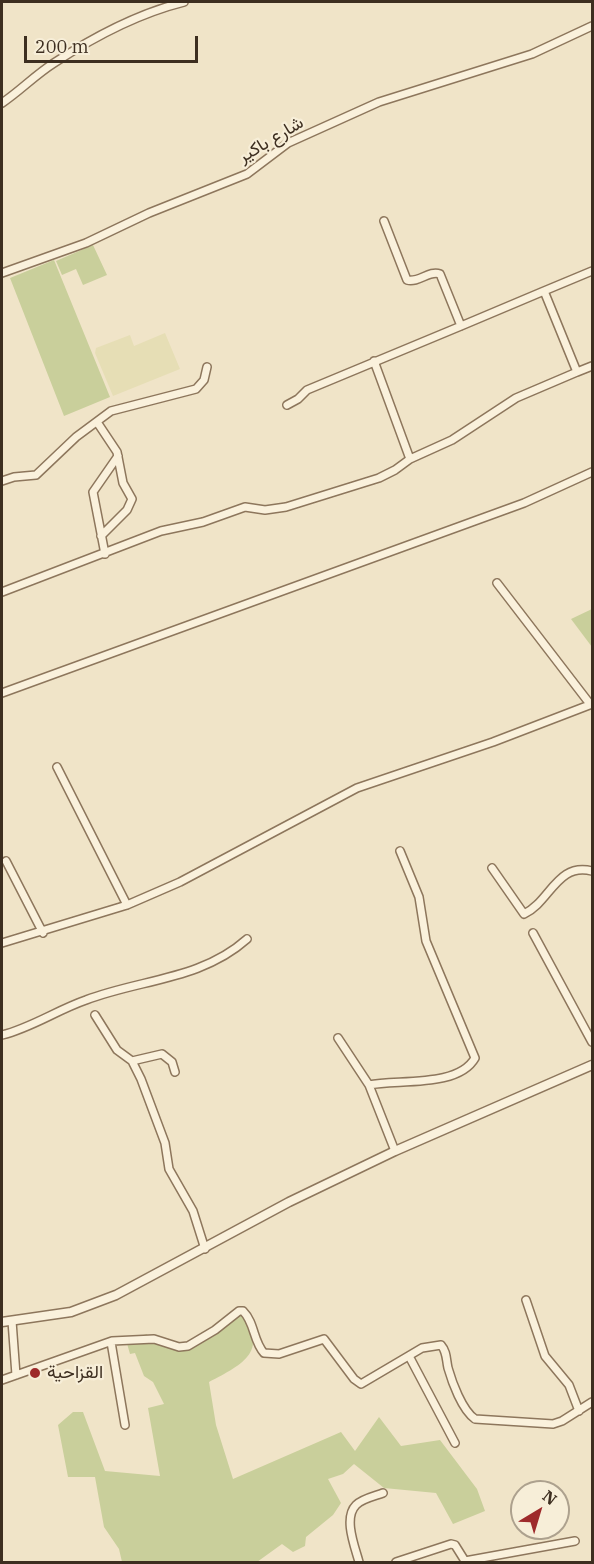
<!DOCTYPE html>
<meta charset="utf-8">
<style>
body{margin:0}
#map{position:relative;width:594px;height:1564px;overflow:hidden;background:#f0e4c8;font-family:"IBM Plex Serif",serif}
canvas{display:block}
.frame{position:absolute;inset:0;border:3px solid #3d2e20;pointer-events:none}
.north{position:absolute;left:510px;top:1480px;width:60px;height:60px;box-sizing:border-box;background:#f7eed8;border:2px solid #ada18e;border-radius:50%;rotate:38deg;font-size:16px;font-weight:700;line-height:24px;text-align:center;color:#3d2e20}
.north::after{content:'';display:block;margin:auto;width:21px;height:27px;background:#9e2a2b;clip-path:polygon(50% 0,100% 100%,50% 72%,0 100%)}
.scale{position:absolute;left:24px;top:36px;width:174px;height:27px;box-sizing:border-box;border:3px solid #3d2e20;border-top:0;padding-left:8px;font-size:18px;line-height:21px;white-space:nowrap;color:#3d2e20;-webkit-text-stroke:4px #f7eed8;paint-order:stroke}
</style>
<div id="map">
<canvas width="594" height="1564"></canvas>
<div class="frame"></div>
<div class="north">N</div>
<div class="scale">200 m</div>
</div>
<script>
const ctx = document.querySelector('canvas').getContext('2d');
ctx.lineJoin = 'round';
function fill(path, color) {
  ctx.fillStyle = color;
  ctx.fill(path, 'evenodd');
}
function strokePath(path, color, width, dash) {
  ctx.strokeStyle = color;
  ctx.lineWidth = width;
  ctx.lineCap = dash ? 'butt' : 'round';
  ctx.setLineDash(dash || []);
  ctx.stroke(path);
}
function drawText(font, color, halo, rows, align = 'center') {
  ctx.font = font + ' "IBM Plex Serif",Vazirmatn,serif';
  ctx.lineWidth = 4.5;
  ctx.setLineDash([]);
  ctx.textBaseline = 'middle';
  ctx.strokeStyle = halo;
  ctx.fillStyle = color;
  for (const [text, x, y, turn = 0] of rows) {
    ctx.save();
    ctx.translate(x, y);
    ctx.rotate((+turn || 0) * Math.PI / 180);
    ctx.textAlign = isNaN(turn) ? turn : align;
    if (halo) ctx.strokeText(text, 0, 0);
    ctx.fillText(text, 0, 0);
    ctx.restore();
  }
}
const farmland = new Path2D(`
 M165 333 180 369 113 396 95 353 96 348 130 335 134 346Z`);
const green = new Path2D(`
 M93 245 107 275 83 285 76 269 62 275 56 261Z
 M54 260 110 397 64 416 10 278Z
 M592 609V608V647L571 619Z
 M239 1311C271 1350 244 1364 209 1382L216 1425 233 1479 341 1432 355 1451 379 1417 401 1446 440 1440 477 1489 485 1511 453 1524 436 1493 384 1488 354 1464 343 1474 328 1479 341 1503 333 1515 306 1537 305 1546 293 1552 282 1544 257 1562H122L119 1549 104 1527 95 1477H68L58 1425 73 1412H83L105 1471 160 1476 148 1408 164 1404 153 1382 144 1376 135 1353 130 1354 126 1340 147 1334 148 1339C193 1350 206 1341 239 1311Z`);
const minor = new Path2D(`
 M2 103C20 91 35 75 54 63 92 38 140 13 184 2
 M384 221 407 280C419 283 429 270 440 274L461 326 544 291
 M592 271 544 291 577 372 592 366
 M2 273 86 243 149 213 247 174 288 143 379 102 532 54 592 26
 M374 361 410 459
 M287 405 298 399 307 390 461 326
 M97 422 117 452 123 483 132 499 127 510 101 536
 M2 481 14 477 36 475 76 437 111 411 196 389 204 380 207 367
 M105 554 93 492 118 456
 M497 583 590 704
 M2 592 161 531 203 522 245 507 265 510 286 507 379 478 395 470 410 459 452 440 516 398 577 372
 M2 693 524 503 592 472
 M57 767 127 905
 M6 861 43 933
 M492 868 524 914C550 902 557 862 592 871
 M533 933 592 1042
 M2 943 127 905 180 882 357 788 493 742 592 704
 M95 1015 117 1050 132 1061 141 1079 165 1143 169 1169 193 1211 205 1249
 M2 1035C31 1028 57 1010 86 1000 141 979 201 980 247 939
 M338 1038 369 1085 395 1151
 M132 1061 162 1054 172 1062 175 1072
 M369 1085C397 1079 458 1088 475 1058L426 941 419 897 400 851
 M526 1300 545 1356 569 1385 579 1411
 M12 1321 16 1375
 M111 1342 125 1425
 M409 1356 455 1443
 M2 1380 112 1341 154 1339 179 1347 188 1346 215 1330 239 1311H243C255 1323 253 1341 264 1353L279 1354 324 1339 354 1379 361 1384 422 1348 441 1345C447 1352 446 1359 448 1368 452 1382 462 1410 475 1419L553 1424 562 1421 592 1402
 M359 1562C355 1547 343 1518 356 1505 361 1499 375 1496 383 1493
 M396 1562 451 1544 455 1545 465 1561 575 1541`);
const tertiary = new Path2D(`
 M2 1322 71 1312 116 1295 289 1202 395 1151 592 1065`);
const markers = [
 [35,1373,6,"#9e2a2b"]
];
const streetNames = [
 ["شارع باكير",271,140,-31]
];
const poiNames = [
 ["القزاحية",47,1373]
];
fill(farmland, '#e6deb5');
fill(green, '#c9cf9b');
strokePath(minor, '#8d765c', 10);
strokePath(tertiary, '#8d765c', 11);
strokePath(minor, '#faf1dc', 7);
strokePath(tertiary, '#faf1dc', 8);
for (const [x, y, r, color] of markers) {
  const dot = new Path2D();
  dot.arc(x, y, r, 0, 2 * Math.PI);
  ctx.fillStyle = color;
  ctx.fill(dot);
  strokePath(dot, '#f7eed8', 2);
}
drawText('18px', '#3d2e20', '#f7eed8', streetNames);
drawText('18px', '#3d2e20', '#f7eed8', poiNames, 'left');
</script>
